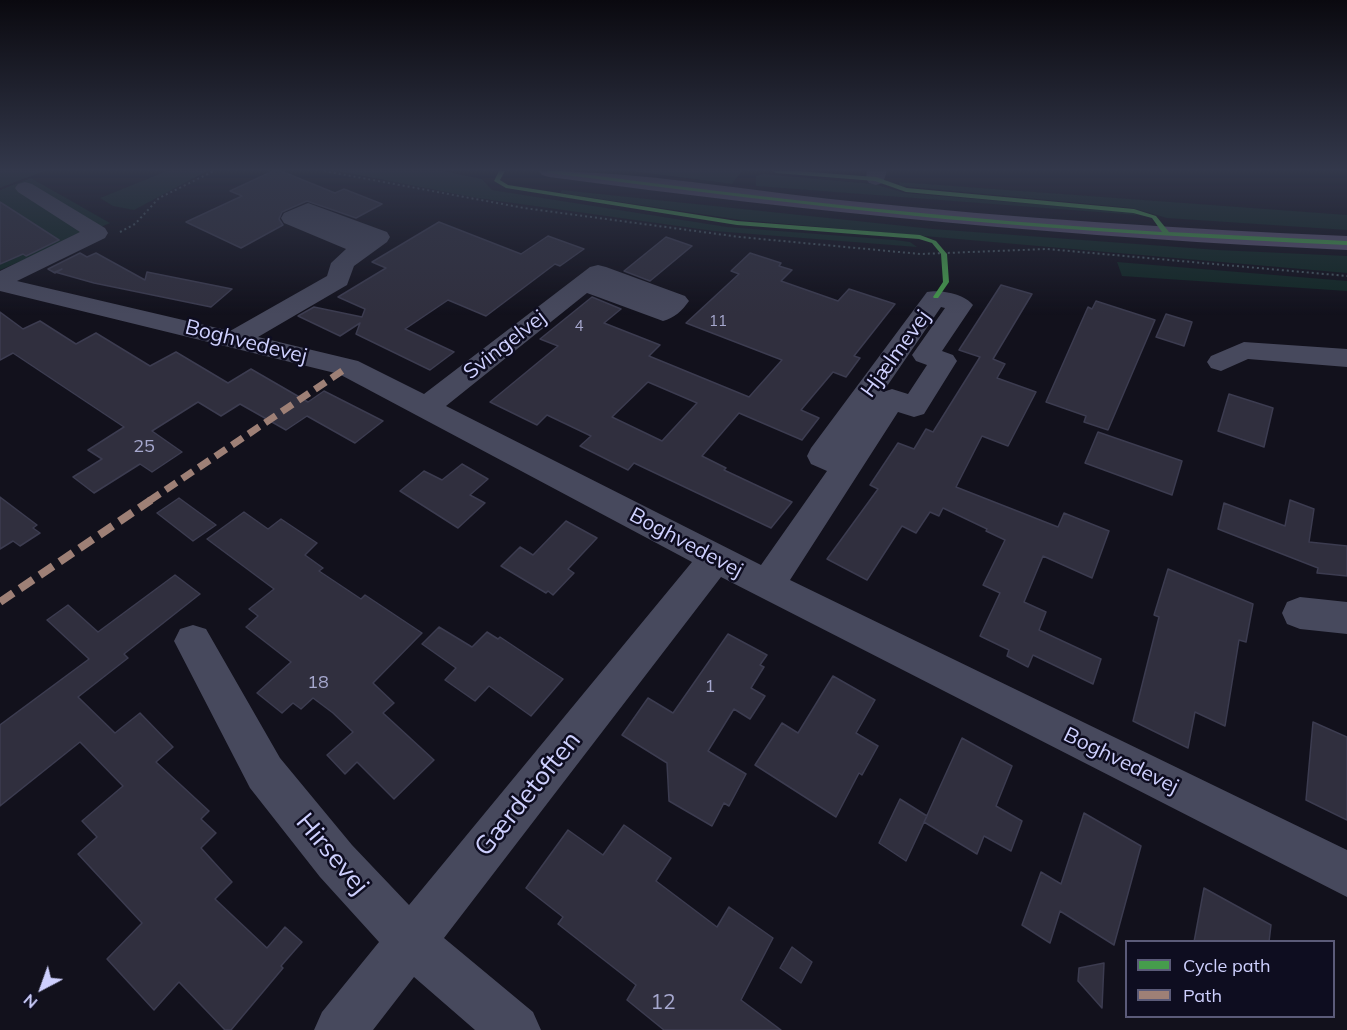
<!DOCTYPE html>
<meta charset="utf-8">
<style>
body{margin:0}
#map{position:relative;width:1347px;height:1030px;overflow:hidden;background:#12111c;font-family:Mulish,sans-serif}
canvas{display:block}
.legend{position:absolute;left:1125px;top:940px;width:210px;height:78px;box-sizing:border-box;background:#0e0d20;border:2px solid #5b5b79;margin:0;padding:8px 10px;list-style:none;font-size:18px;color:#ced0fe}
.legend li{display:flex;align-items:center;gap:12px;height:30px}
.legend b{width:30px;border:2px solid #5b5b79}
.north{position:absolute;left:12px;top:958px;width:60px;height:60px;-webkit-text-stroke:4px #0e0d20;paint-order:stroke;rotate:221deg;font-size:16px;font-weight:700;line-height:24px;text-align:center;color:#ced0fe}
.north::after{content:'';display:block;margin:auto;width:21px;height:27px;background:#ced0fe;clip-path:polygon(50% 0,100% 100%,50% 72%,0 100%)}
</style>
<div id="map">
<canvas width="1347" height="1030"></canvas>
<ul class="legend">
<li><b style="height:8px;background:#469c4c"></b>Cycle path</li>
<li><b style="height:8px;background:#9e8076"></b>Path</li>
</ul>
<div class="north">N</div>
</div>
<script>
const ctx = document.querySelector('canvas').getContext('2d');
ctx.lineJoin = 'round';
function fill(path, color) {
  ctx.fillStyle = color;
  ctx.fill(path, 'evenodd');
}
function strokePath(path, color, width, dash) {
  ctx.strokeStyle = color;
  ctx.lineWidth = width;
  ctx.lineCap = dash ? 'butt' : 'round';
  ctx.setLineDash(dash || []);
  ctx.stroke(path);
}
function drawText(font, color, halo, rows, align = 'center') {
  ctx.font = font + ' Mulish,sans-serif';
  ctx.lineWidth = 5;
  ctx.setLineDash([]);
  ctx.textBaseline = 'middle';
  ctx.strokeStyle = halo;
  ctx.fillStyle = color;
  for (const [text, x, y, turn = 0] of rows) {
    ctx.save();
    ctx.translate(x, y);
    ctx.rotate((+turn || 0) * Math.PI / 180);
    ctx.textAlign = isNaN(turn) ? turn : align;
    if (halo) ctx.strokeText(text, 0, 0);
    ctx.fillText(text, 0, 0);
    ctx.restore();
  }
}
const green = new Path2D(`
 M0 171H44L0 188Z
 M167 171H207L134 210 113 206 100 198Z
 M338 171H442L482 179 492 190 727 227 895 240 910 242 917 247 714 231 477 198Z
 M633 171H742L732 184Z
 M763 174 874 184 905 193 1131 212 1137 215 756 186V176Z
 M31 178 110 223 0 270V190Z
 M899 182 1347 215V230L1167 218 1132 208 900 186Z
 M562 190 933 229 1218 250 1347 256V273L741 220 560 193Z
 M1117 262 1347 281V291L1122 276Z`);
const building = new Path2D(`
 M273 171H281L335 193 344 189 382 204 356 218 307 201 282 212 279 219 283 225 241 248 186 222 242 196 230 191Z
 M0 202 59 240 26 256 23 254 0 264Z
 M439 222 521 254 548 236 584 249 560 266 555 264 486 316 448 300 405 329 454 352 430 370 356 334 360 323 340 336 298 316 314 307 362 317 365 309 338 297 386 268 372 262Z
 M666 237 692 246 650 281 624 271Z
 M80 253 87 257 96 253 145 280 147 272 232 289 211 307 94 283 55 272 62 269 55 273 48 269Z
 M750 253 781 263 779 266 792 270 781 281 838 301 849 289 895 304 854 356 860 358 846 377 833 372 801 410 819 418 802 440 739 413 702 456 726 468 724 470 792 502 771 528 634 463 628 470 580 446 591 436 547 415 537 425 490 402 558 346 540 339 592 297 621 309 604 323 660 345 649 356 749 397 782 360 686 323 739 274 731 271ZM648 382 697 403 662 441 612 417Z
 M1001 285 1032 294 993 359 1005 364 997 378 1036 392 1008 446 982 436 956 487 1058 527 1064 513 1109 531 1092 578 1043 556 1024 602 1046 612 1039 630 1101 659 1093 684 1033 655 1028 667 1007 656 1009 650 980 636 1000 593 983 585 1005 540 986 531 987 529 943 508 939 516 930 512 916 533 902 526 867 580 827 559 878 489 870 485 898 443 914 449 926 429 933 432 980 357 959 350Z
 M1096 301 1155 320 1108 430 1084 422 1086 416 1046 402 1080 325 1088 307 1092 309Z
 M0 312 23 329 40 321 76 344 96 333 150 366 176 352 228 383 251 369 308 402 324 391 383 421 355 443 307 416 286 430 240 404 221 416 198 402 152 431 182 452 152 472 140 464 94 493 73 477 102 459 88 450 124 427 13 353 0 360Z
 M1166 314 1192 322 1184 346 1156 337Z
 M1229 394 1273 408 1264 447 1218 431Z
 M1098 432 1182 461 1172 495 1085 463Z
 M462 464 488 479 470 495 485 503 458 528 400 491 424 471 442 480Z
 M0 497 37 525 33 528 40 533 20 546 13 541 0 549Z
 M179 498 216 525 193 541 157 513Z
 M1290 500 1314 509 1309 542 1347 546V576L1317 573 1318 568 1218 529 1224 503 1285 526Z
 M244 512 268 529 281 519 317 543 305 555 323 568 319 571 361 599 365 595 422 633 373 683 394 703 383 713 434 760 394 799 357 762 345 774 327 755 353 732 333 713 313 698 301 709 293 703 282 713 257 693 291 662 246 627 258 616 249 609 274 589 207 539Z
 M566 521 597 538 568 569 574 573 553 595 548 591 546 593 501 566 520 547 533 555Z
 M1168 569 1253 604 1246 642 1239 640 1225 726 1195 712 1188 748 1133 721 1159 617 1154 615Z
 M175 575 200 594 124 654 128 658 78 697 115 733 140 713 173 747 156 762 209 811 201 819 216 833 201 848 232 882 215 899 267 948 285 927 302 942 281 966 283 968 231 1030H225L179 982 154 1010 107 959 142 923 78 854 97 837 82 821 123 786 80 742 0 806V725L89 659 47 620 68 605 98 632Z
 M439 627 472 647 487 632 498 639 500 637 563 679 531 716 489 686 475 701 445 680 456 668 422 644Z
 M728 634 767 655 760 665 764 667 751 688 765 696 750 719 734 709 708 751 746 774 729 806 724 803 712 826 669 801 667 763 622 735 648 698 673 713Z
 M833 676 875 700 856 733 878 746 862 775 859 773 836 817 755 765 782 723 798 733Z
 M1313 722 1347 737V820L1306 800Z
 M962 738 1012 766 996 806 1022 821 1011 851 984 836 977 854 924 822Z
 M900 799 927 816 906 861 879 843Z
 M1084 813 1141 846 1114 945 1060 911 1050 943 1022 925 1041 872 1061 884Z
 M624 825 671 858 656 881 717 927 729 907 773 938 741 1000 781 1030H664L627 1000 636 985 558 924 563 917 526 888 568 830 603 855Z
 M1204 888 1271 925 1269 942H1194Z
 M792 947 812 962 801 983 780 968Z
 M1104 963 1102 1008 1078 981 1079 968Z`);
const path = new Path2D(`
 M324 171 524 208 740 237 920 254 1047 249 1347 276
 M120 232 135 224 159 198 214 171`);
const minor = new Path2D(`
 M867 171H887L883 183 876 185 869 183 866 179Z
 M25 182 32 184 105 228 108 233 105 238 17 281 230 331 327 276 331 263 346 249 284 223 281 218 284 213 308 203 387 232 390 237 387 242 354 266 347 285 258 337 358 361 424 394 590 267 598 265 606 267 685 296 689 301C682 311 674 318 663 321L587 293 446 406 761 565 827 471 811 464 807 456 811 448 927 292C940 289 965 294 973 305L942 351 953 355 957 361 924 414 914 417 898 412 790 580 1347 850V897L721 577 444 938 533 1012 541 1030H475L414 977 373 1030H314L322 1012 379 942 320 877 250 788 174 641 180 629 193 625 206 629 280 758 352 845 409 905 692 562 339 374 0 291V271L80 232 18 192 15 188 18 184ZM941 307 945 308 912 355 916 361 927 365 908 394 892 389 883 392Z
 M1244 342 1347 349V367L1248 359 1221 371 1211 368 1207 362 1211 356Z
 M1300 597 1347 602V634L1300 629 1287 624 1282 613 1287 602Z`);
const major = new Path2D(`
 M539 171C643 171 746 191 850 201 1015 218 1181 229 1347 236V250C1080 238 814 213 549 177L542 175Z`);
const quietFar1 = new Path2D(`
 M149 501 348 367`);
const quiet = new Path2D(`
 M0 602 151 500`);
const cycleway = new Path2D(`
 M499 171H505L500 180 508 185 737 221 920 235 936 241 947 254 949 282 938 298H934L933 297 943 282 941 254 932 243 919 239 737 225 506 188 494 181Z
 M546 171H561C761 198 961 220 1162 232L1152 218 1133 213 906 192 875 181 776 173 773 171H797L876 177 907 188 1134 209 1156 216 1169 232 1347 241V245C1213 239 1079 231 945 219 813 206 681 190 549 173Z`);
const farNumbernames = [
 ["11",718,321],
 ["4",579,326]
];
const numberNames = [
 ["25",144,447],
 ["18",318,683],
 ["1",710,687]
];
const streetNames = [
 ["Boghvedevej",246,342,14],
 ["Svingelvej",505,345,-38],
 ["Hjælmevej",896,354,-54],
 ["Boghvedevej",686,543,28],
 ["Boghvedevej",1121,761,26]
];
const nearNumbernames = [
 ["12",663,1003]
];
const nearStreetnames = [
 ["Gærdetoften",528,794,-51],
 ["Hirsevej",332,854,50]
];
fill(green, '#112724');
fill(building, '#302f3e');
strokePath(building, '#3c3c50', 1.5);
strokePath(path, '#475861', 2, [2, 3]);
fill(minor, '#47495d');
fill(major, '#59526f');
strokePath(quietFar1, '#9e8076', 7, [13, 7]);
strokePath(quiet, '#9e8076', 8, [16, 8]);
fill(cycleway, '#469c4c');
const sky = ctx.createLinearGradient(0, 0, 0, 315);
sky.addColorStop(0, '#0a090f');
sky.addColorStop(0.54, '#33384b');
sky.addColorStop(1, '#33384b00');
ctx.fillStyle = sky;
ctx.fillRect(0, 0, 1347, 315);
drawText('15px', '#a6a8ce', null, farNumbernames);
drawText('18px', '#a6a8ce', null, numberNames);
drawText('21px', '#ced0fe', '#0e0d20', streetNames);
drawText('21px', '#a6a8ce', null, nearNumbernames);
drawText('26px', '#ced0fe', '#0e0d20', nearStreetnames);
</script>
